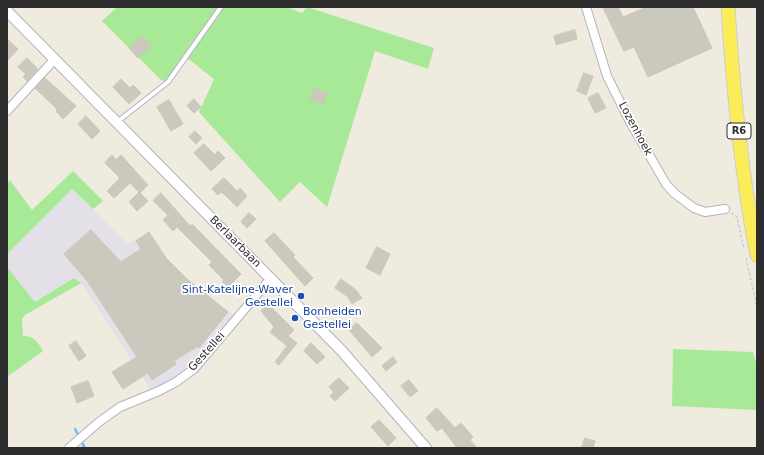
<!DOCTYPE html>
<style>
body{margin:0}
#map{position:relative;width:764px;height:455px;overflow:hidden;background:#efebdf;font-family:"DejaVu Sans",sans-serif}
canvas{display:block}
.frame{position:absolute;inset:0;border:8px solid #2d2d2d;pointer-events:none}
</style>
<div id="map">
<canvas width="764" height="455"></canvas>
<div class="frame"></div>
</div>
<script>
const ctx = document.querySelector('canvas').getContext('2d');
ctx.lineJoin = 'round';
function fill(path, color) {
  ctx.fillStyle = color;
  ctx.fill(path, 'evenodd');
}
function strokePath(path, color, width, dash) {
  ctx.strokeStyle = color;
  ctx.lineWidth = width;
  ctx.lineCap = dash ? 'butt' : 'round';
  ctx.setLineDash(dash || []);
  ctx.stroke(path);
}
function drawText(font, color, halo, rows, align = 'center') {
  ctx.font = font + ' "DejaVu Sans",sans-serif';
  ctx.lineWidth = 3.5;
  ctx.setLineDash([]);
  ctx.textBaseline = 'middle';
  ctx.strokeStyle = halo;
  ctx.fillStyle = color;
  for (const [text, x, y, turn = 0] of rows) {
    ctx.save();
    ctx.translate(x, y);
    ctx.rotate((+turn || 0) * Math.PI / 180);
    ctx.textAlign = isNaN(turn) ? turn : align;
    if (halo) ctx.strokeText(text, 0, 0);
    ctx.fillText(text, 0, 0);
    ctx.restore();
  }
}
const industrial = new Path2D(`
 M72 189 128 244 149 232 166 258 187 279 237 318 194 369 153 393 81 283 74 278 35 302 7 267V254Z`);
const green = new Path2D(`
 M117 7H287L302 13 307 7 434 48 428 69 375 51 327 207 300 182 280 202 199 112 214 79 186 57 168 82 161 80 102 21Z
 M73 171 103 201 93 209 72 189 7 254V183L10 180 32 210Z
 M7 267 35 302 74 278 81 283 25 315 22 319 23 336C33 335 39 343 43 351L7 377Z
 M673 349 753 352 757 366V410L672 406Z`);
const stream = new Path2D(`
 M75 429 84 446 82 448`);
const building = new Path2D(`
 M603 7H618L623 17 647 7H693L712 48 648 77 634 47 624 51Z
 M575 30 577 39 556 45 554 36Z
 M142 36 151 46 138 58 129 48Z
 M7 39 18 49 7 61Z
 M27 58 38 69 27 81 23 77 26 74 18 67Z
 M584 73 593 76 586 95 577 91Z
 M45 78 76 106 63 119 56 111 57 109 35 88Z
 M121 79 130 88 133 85 141 93 129 104 113 87Z
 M315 88 327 93 323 104 310 99Z
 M598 93 606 108 595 113 588 98Z
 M194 99 201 107 194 113 187 106Z
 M169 100 183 124 171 131 157 107Z
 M86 116 100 131 92 139 78 124Z
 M195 131 202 138 196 144 189 137Z
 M204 144 215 155 218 151 225 158 211 171 194 153Z
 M112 155 116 160 121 155 148 185 140 193 148 201 137 211 129 202 139 192 130 183 114 198 107 191 120 178 105 163Z
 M224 178 237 191 240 188 247 196 237 207 224 194 221 192 218 195 212 189Z
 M161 193 190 226 192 224 241 274 228 287 222 282 224 280 209 265 212 262 177 227 173 231 163 220 168 215 153 201Z
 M249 213 256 219 247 228 241 222Z
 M91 230 121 262 141 249 136 241 149 232 166 258 186 278 228 312 199 348 198 346 174 361 176 364 152 380 148 373 123 389 112 372 137 357 88 282 64 254Z
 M274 233 295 255 293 257 313 278 305 286 265 241Z
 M377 247 390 254 380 275 366 268Z
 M341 279 356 290 362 298 352 304 348 297 335 288Z
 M268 304 294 330 288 336 297 343 279 365 275 362 287 346 270 332 274 327 261 311Z
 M357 323 382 348 372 357 349 330Z
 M76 341 86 356 79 361 69 346Z
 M311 343 325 357 317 364 304 351Z
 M393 357 397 362 386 371 382 366Z
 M339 378 349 388 335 401 330 396 334 392 329 387Z
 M409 380 418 391 410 397 401 386Z
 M88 381 94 396 77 403 71 387Z
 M437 408 455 428 461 423 473 437 470 440 477 448H457L442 428 437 431 426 418Z
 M379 420 396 438 388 446 371 427Z
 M585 438 595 441 593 448H582Z`);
const path = new Path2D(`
 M731 213 737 217 744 249
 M746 258 757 307`);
const service = new Path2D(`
 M117 122 168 82 221 7`);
const minor = new Path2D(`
 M586 7 607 76 629 120 666 184 674 193 694 208 705 212 725 209
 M7 111 54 60
 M69 448 99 422 120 407 159 391 176 382 194 369 271 278`);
const tertiary = new Path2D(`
 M7 11 341 350 426 448`);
const primary = new Path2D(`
 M728 7C733 90 741 173 757 255`);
const markers = [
 [301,296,4,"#1a4fb4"],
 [295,318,4,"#1a4fb4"]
];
const shields = [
 [739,131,24]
];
const shieldNames = [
 ["R6",739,131]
];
const streetNames = [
 ["Lozenhoek",635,129,62],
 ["Berlaarbaan",235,242,45],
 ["Gestellei",207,352,-48]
];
const transitNames = [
 ["Sint-Katelijne-Waver",293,290],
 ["Gestellei",293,303],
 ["Bonheiden",303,312,"left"],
 ["Gestellei",303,325,"left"]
];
fill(industrial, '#e3e0e8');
fill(green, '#a8e998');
strokePath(stream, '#6cbdf7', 2.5);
fill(building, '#cbc9bd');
strokePath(building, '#cbc7b8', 1);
strokePath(service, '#b3b3c1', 6);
strokePath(minor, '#b3b3c1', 10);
strokePath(tertiary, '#b3b3c1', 12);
strokePath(primary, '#cdcdcd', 15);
strokePath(path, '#cdcdcd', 1.5, [3, 2]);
strokePath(service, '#fff', 4);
strokePath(minor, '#fff', 8);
strokePath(tertiary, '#fff', 10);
strokePath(primary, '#faed59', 13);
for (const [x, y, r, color] of markers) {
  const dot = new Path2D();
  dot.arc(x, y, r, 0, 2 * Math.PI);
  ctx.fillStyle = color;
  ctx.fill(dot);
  strokePath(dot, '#fff', 1.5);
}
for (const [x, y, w] of shields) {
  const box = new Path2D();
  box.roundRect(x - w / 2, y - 8, w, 16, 3);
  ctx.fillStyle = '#fff';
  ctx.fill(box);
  strokePath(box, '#2d2d2d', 1);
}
drawText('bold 10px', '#2d2d2d', null, shieldNames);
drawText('11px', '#2d2d2d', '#fff', streetNames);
drawText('11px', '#164399', '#fff', transitNames, 'right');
</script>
